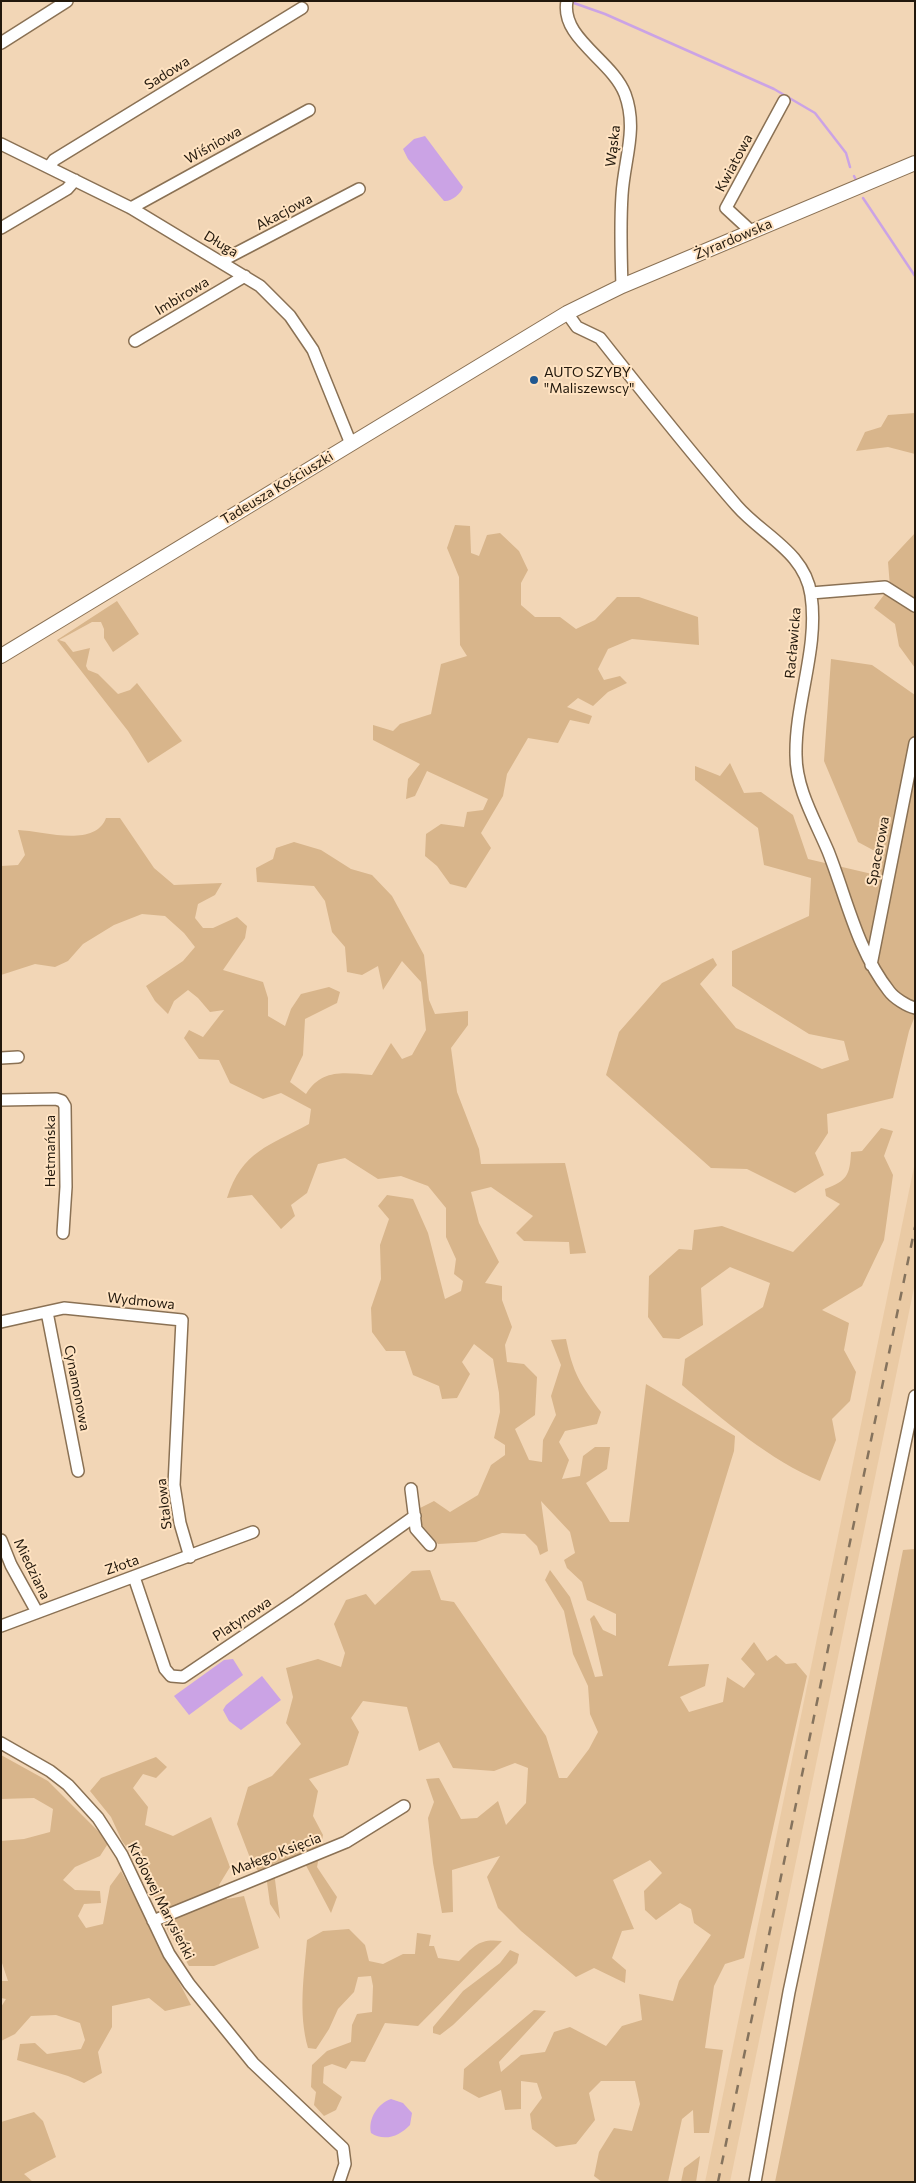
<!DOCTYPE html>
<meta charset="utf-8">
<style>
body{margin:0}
#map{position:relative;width:916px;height:2183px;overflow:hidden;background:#f2d6b6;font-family:Commissioner,sans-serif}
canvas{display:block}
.frame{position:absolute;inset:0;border:2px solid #22180c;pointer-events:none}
</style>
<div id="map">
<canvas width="916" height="2183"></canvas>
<div class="frame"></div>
</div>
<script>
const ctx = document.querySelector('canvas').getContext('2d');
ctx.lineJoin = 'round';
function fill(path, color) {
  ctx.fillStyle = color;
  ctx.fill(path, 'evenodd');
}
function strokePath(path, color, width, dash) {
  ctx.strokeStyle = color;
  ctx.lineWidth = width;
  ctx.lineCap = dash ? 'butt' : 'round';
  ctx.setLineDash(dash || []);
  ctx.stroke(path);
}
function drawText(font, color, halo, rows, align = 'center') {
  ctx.font = font + ' Commissioner,sans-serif';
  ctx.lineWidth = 4;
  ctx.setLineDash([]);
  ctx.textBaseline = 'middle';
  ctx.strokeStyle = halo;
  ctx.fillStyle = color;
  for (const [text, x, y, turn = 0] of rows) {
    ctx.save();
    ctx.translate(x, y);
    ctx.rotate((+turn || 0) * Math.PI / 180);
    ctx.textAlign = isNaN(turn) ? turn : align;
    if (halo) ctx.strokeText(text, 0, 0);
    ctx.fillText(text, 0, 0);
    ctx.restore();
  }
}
const built = new Path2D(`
 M915 1162V1283L730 2182H705Z`);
const green = new Path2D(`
 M915 413V454L888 447 856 451 865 432 881 427 888 415Z
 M455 525 470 526 471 553 479 556 487 535 500 533 519 551 528 570 521 583V605L535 617H560L576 629 595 620 617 597H639L698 617 699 645 632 639 608 649 598 669 604 680 620 676 627 683 608 692 593 706 578 698 567 707 592 716 589 724 570 720 558 743 528 738 507 774 503 796 481 833 491 848 466 888 450 884 437 866 425 856 426 834 441 824 464 827 467 812 483 810 488 799 427 771 415 796 406 799 408 779 420 764 373 740V725L393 731 400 724 431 714 441 664 467 656 460 645 459 577 447 548Z
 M915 533V668L899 646 895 624 874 608 890 587 888 562Z
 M117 601 139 634 113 652 104 638V629L101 622H92L59 640 65 642 73 652 90 648 86 666 88 670 98 674 118 694 130 690 137 683 182 741 148 763 128 731 57 640Z
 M831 659 872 665 915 695V1016L909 1031 893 1098 827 1114 828 1133 815 1153 824 1175 795 1193 747 1169 711 1168 606 1075 619 1032 662 983 713 958 717 965 700 984 736 1028 822 1069 849 1060 844 1041 809 1034 732 986V951L809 916 811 878 764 865 758 828 695 780V766L720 776 730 763 744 793 761 792 793 815 808 859 872 874 884 856 858 842 824 761Z
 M106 818H120L154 868 174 885 222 883 215 895 198 904 195 918 203 928H213L237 917 247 926 245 938 223 970 263 982 268 998V1016L285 1026 291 1009 301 994 329 987 340 992 337 1003 305 1019 303 1055 290 1082 306 1094C322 1068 345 1073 372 1075L391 1043 402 1059 412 1055 426 1030 421 982 402 961 383 990 378 966 362 975 347 972 345 947 332 932 325 901 314 886 257 882 256 868 273 859 276 848 294 842 321 850 351 869 372 875 392 896 424 955 429 1000 435 1014 468 1011V1025L451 1048 457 1092 479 1149 481 1164 565 1163 586 1253 570 1254 569 1242 524 1241 516 1233 533 1216 491 1187 471 1192 479 1223 499 1262 485 1283 502 1286V1300L512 1327 505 1345 507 1362 524 1364 537 1377 535 1415 515 1429 529 1460 542 1462 543 1440 556 1415 551 1396 561 1365 551 1340 566 1339C573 1373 580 1384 601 1412L597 1424 565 1431 559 1442 569 1460 562 1479 580 1476 583 1456 595 1447H610L607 1469 586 1483 610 1522H629L646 1384 735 1436 734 1451 668 1666 709 1664 705 1686 680 1697 689 1712 723 1702 727 1677 744 1688 755 1674 741 1659 754 1642 767 1661 776 1655 786 1664 796 1663 807 1676 744 1958 725 1964 714 1986 705 2048 723 2050 709 2133H694L693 2110 682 2119 668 2182H602L594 2176 599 2152 614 2128 632 2131 640 2104 635 2081H601L589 2093 595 2120 576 2144 556 2147 532 2129 530 2114 542 2098 537 2083 521 2081V2109L505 2110 501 2090 479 2098 463 2089 464 2069 534 2010 546 2011 499 2062 501 2072 521 2055 545 2052 554 2032 570 2027 606 2046 622 2026 642 2020 639 1994 673 2001 679 1981 711 1935 694 1923 691 1909 680 1903 656 1920 645 1910 644 1891 662 1873 650 1860 613 1880 634 1929 622 1931 612 1958 626 1970 625 1983 594 1968 576 1977 521 1931 498 1908 487 1877 500 1856 452 1870 453 1912 442 1913 433 1863 428 1818 434 1802 426 1779 439 1778 461 1819 477 1818 498 1801 506 1825 526 1803 528 1768 515 1763 494 1771 453 1768 439 1742 419 1751 407 1707 363 1701 351 1718 359 1732 348 1765 309 1779 318 1791 313 1816 323 1835 317 1867 337 1897 331 1913 300 1854 273 1864 280 1919 270 1904 267 1882 252 1863 237 1824 248 1787 272 1776 301 1744 286 1723 293 1697 286 1668 318 1659 341 1667 345 1653 334 1624 346 1600 366 1594 375 1605 412 1571 430 1570 441 1600 454 1602 546 1736 559 1778H567L589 1749 598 1732 590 1714 588 1686 573 1654 564 1611 545 1580 550 1570 570 1597 595 1677 603 1676 590 1619 594 1615 603 1630 616 1636V1614L587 1600 582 1582 567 1568 564 1560 575 1553 570 1532 541 1501 548 1551 540 1555 537 1546 525 1534 502 1533 476 1542 438 1544 422 1525 420 1508 434 1501 450 1512 478 1495 491 1465 505 1455V1445L494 1438 500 1412 499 1393 493 1359 474 1344 462 1362 470 1374 457 1398 442 1399 439 1386 413 1375 405 1351H386L372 1332 371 1308 381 1279 380 1245 389 1219 378 1206 387 1195 413 1199 428 1233 445 1299 461 1291 463 1281 454 1274 456 1259 446 1237V1208L428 1186 401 1176 378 1179 345 1158 318 1164 307 1193 291 1205 295 1216 281 1229 252 1195 227 1198C242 1151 269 1146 309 1124L311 1109 281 1093 263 1099 230 1083 219 1060 199 1059 184 1038 189 1030 203 1037 224 1010 210 1012 198 998 188 990 174 1001 168 1014 155 1001 146 986 183 961 195 947 184 933 165 916 142 914 114 925 83 944 68 961 55 967 35 964 1 975V866L18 865 25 855 18 830C43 831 95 848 106 818Z
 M881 1128 893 1131 884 1156 893 1175 884 1240 862 1286 822 1310 849 1323 844 1350 856 1372 850 1401 832 1419 836 1440 820 1481C771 1461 723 1420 682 1385L685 1359 763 1307 770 1283 730 1267 701 1288 703 1325 679 1339 663 1338 648 1317 649 1276 679 1249 692 1250 694 1230 722 1226 793 1252 840 1204 826 1196 825 1189C847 1181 850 1175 851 1152L862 1151Z
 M915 1549V2182H775L903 1550Z
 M1 1755 48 1781 109 1842 100 1856 75 1867 63 1880 75 1890 100 1891 101 1903 84 1904 78 1916 86 1928 103 1924 110 1886 121 1871 191 2005 165 2011 149 1998 112 2006V2027L98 2052 102 2073 84 2083 68 2076 17 2060 20 2044 35 2043 47 2054 81 2049 85 2040 80 2023 56 2015 31 2016 15 2034 1 2041V2007L6 1999 1 1998V1981H8L1 1960V1841L24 1839 50 1832 53 1809 34 1798 1 1799Z
 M156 1757 167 1767 156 1778 143 1774 133 1788 148 1807 145 1825 173 1836 211 1817 230 1867 219 1885 227 1899 244 1896 259 1948 214 1966H189L167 1929 141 1867 122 1841 111 1817 90 1791 101 1778Z
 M349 1929 365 1945 369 1961 383 1964 403 1954H415L417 1933 431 1935 429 1946H434L438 1958 459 1961C474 1946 479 1938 502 1941L418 2026 385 2023 365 2062 351 2061 346 2069 332 2064 324 2067 323 2083 342 2097 336 2110 324 2116 314 2105 316 2092 311 2087 312 2065 327 2051 351 2042 352 2025 357 2014 372 2012 373 1986 371 1976 358 1977 354 1992 338 2009 329 2029 316 2049 308 2048C298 2013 304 1976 307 1940L323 1931Z
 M510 1950 519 1954 517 1963 453 2025 440 2035 433 2033V2027L463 1991 500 1963Z
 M34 2112 43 2121 56 2157 24 2174 33 2182H1V2122Z
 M700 2156 696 2182H681L684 2168Z`);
const water = new Path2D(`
 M425 136 463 187C461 194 451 202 444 201L408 159 403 149 414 139Z
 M233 1659 243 1675 189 1715 174 1696 224 1660Z
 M262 1676 281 1700 241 1730 229 1721 223 1710 226 1705Z
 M391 2099 403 2103 412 2113 410 2125C400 2136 384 2142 371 2133 368 2119 377 2104 391 2099Z`);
const stream = new Path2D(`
 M571 2 605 14 774 89 815 113 846 153 850 167
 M854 176 856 180
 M863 198 915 276`);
const minor = new Path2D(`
 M567 1C560 38 612 60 625 94 638 129 624 160 622 195 620 225 621 256 622 286
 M1 43 67 1
 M1 144 131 208 260 286 290 316 313 350 351 444
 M49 167 54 160 302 8
 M131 208 309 110
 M1 228 67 189 75 180
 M752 232 726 208 784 101
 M223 263 227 258 359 189
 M567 313 577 327 600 338C645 395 690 452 737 506 762 535 805 552 811 595 819 648 795 702 796 755 796 789 815 820 828 851 847 899 857 950 889 991 894 998 907 1006 915 1008
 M135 341 245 276
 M811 593 885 587 915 606
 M871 965 915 743
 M1 1058 18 1057
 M1 1100 56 1099 62 1101 65 1106 66 1187 63 1233
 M47 1312 78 1471
 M1 1322 64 1308 182 1320 174 1485 180 1523 190 1557
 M411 1489 416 1529 430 1545
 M1 1540 11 1565 37 1612
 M134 1577 165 1669 171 1676 183 1677 297 1600 415 1516
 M1 1626 253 1532
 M1 1743 50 1771 68 1785 98 1818 122 1855 169 1954 189 1984 253 2063 343 2148 345 2164 339 2182
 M153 1921 346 1842 404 1806
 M755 2182 789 1992 915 1396`);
const major = new Path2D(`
 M1 656 567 313 622 286 915 163`);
const rail = new Path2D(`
 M718 2182 915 1227`);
const markers = [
 [534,380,5,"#215890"]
];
const streetNames = [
 ["Sadowa",167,73,-32],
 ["Wiśniowa",213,145,-29],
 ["Wąska",613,146,-83],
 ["Kwiatowa",734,163,-62],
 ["Akacjowa",284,212,-28],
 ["Żyrardowska",733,239,-23],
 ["Długa",221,244,31],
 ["Imbirowa",182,296,-31],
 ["Tadeusza Kościuszki",277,488,-31],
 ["Racławicka",793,643,-85],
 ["Spacerowa",878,851,-79],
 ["Hetmańska",50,1151,-90],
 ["Wydmowa",141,1301,6],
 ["Cynamonowa",77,1388,79],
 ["Stalowa",164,1504,-97],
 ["Złota",122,1565,-19],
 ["Miedziana",32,1569,64],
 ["Platynowa",242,1619,-34],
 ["Małego Księcia",276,1854,-21],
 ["Królowej Marysieńki",161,1901,63]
];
const poiNames = [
 ["AUTO SZYBY",544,372],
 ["\"Maliszewscy\"",544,388]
];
fill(built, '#eacaa4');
fill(green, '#d8b58b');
fill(water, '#cba3e5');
strokePath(stream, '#cba3e5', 2.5);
strokePath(minor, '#8a7154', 14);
strokePath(major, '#8a7154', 16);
strokePath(minor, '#fff', 11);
strokePath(major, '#fff', 14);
strokePath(rail, '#85735d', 2.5, [9, 9]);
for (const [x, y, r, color] of markers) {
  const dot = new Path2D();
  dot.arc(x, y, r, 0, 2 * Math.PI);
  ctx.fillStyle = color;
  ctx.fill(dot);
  strokePath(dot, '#ffe3c2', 2);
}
drawText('14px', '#22180c', '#ffe3c2', streetNames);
drawText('14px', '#22180c', '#ffe3c2', poiNames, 'left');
</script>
